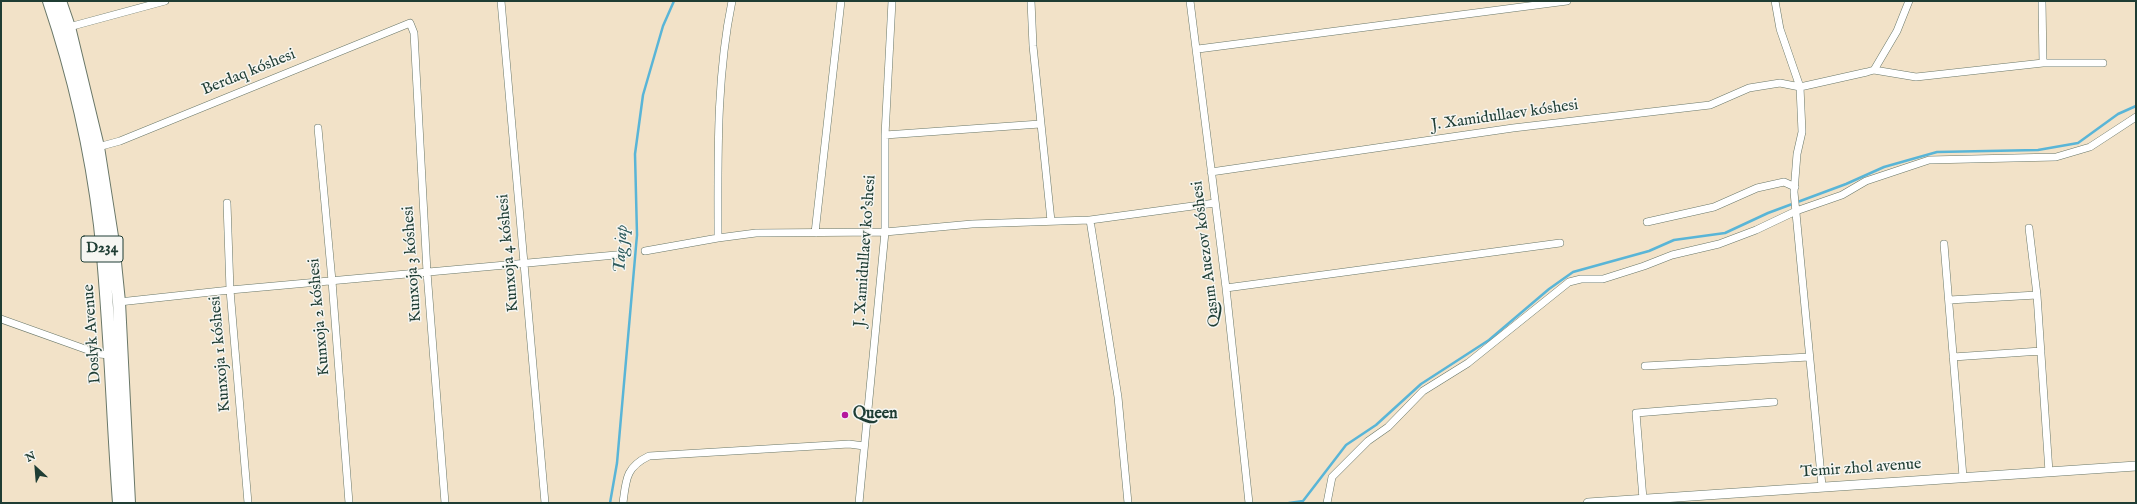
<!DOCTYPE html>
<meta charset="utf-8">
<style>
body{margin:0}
#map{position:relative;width:2137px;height:504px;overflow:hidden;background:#f2e2c8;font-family:"IM FELL English",serif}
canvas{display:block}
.frame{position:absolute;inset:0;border:2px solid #1f3d34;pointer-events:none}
.north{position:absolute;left:16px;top:448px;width:40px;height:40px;-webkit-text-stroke:3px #f6f6f2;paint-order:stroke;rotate:334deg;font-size:11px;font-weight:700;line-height:16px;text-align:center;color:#1f3d34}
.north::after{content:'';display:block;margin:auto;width:14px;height:18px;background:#1f3d34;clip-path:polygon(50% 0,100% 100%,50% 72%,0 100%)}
</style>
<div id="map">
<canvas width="2137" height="504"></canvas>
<div class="frame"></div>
<div class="north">N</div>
</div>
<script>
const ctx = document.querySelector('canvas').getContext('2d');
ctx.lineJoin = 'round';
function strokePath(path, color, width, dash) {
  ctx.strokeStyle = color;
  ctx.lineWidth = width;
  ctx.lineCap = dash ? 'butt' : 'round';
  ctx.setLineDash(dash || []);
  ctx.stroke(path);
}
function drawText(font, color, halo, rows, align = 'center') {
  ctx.font = font + ' "IM FELL English",serif';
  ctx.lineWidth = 3;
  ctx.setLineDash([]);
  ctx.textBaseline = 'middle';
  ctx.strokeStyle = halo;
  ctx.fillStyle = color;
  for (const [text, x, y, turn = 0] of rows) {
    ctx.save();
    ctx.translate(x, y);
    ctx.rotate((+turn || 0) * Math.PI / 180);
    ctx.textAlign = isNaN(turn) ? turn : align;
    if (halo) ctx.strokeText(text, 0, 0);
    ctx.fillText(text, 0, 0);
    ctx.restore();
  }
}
const stream = new Path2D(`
 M610 503 617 463 637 235 635 154 643 95 663 26 674 1
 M1289 503 1303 501 1346 445 1376 425 1421 384 1489 340 1549 289 1573 272 1649 251 1674 240 1725 233 1768 213 1846 184 1884 167 1937 152 2038 150 2078 143 2118 114 2136 106`);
const minor = new Path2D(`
 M501 1 545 503
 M1031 1 1033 46 1051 221
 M1190 1 1226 288 1249 503
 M1775 1 1780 29 1800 87 1802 132 1797 154 1794 192 1822 486
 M2042 1 2043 63
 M69 27 165 1
 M1198 49 1567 1
 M1874 70 1916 77 2043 63H2103
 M318 128 332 281 349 503
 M885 135 1040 124
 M98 147 120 141 410 23 414 33 427 272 445 503
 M1211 172 1513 128 1710 105 1749 88 1780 83 1800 87 1867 72 1874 70 1897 31 1909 1
 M227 203 230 290 248 503
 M1090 220 1118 397 1128 503
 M1647 222 1714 207 1757 188 1784 182 1795 187
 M2029 228 2037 295 2049 472
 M815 233 841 1
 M718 238C718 158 716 79 732 1
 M1944 244 1963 477
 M645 251 718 238 756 233 885 232 972 224 1090 220 1215 203
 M1226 288 1560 243
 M1949 300 2037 295
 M119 302 230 290 627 254
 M1 319 99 354 110 355
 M1953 357 2041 351
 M1645 366 1809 357
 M1643 499 1636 413 1774 402
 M623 503C626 479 626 467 649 456L849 444 864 446
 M859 503 885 232V135L892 1
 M1327 503 1332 477 1368 441 1388 427 1423 391 1468 363 1569 282 1581 279H1603L1644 266 1672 255 1719 244 1756 230 1796 211 1842 195 1866 181 1929 160 2056 157 2090 147 2136 117`);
const tertiary = new Path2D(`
 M1588 503 2136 466`);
const primary = new Path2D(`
 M49 1C73 72 91 150 100 225 110 317 112 410 119 503
 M60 1 69 27 98 147 113 243 119 302 129 503`);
const markers = [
 [845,415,4,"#b5179e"]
];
const shields = [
 [102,249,42]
];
const shieldNames = [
 ["D234",102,249]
];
const streetNames = [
 ["Berdaq kóshesi",249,73,-22],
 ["J. Xamidullaev kóshesi",1505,116,-8],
 ["J. Xamidullaev ko'shesi",866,251,-86],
 ["Kunxoja 4 kóshesi",509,253,-95],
 ["Qasım Auezov kóshesi",1207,254,-97],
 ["Kunxoja 3 kóshesi",413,264,-94],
 ["Kunxoja 2 kóshesi",320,317,-95],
 ["Doslyk Avenue",93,334,-94],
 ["Kunxoja 1 kóshesi",221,354,-95],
 ["Temir zhol avenue",1861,469,-4]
];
const poiNames = [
 ["Queen",853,415]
];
const waterNames = [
 ["Tag jap",622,249,-87]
];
strokePath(stream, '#59b5d7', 2.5);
strokePath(minor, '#697768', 8);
strokePath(tertiary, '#697768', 10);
strokePath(primary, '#697768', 14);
strokePath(minor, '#fff', 7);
strokePath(tertiary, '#fff', 9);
strokePath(primary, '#fff', 12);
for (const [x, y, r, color] of markers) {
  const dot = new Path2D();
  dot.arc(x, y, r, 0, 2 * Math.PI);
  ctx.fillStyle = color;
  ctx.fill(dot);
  strokePath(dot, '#f6f6f2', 1.5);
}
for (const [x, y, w] of shields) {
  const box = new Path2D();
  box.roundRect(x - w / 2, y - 13, w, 26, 3);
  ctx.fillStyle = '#f6f6f2';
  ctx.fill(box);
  strokePath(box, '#1f3d34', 1);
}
drawText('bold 15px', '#1f3d34', null, shieldNames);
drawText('16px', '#1f3d34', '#f6f6f2', streetNames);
drawText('bold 16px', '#1f3d34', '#f6f6f2', poiNames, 'left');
drawText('italic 17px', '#2e5b5d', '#f6f6f2', waterNames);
</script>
